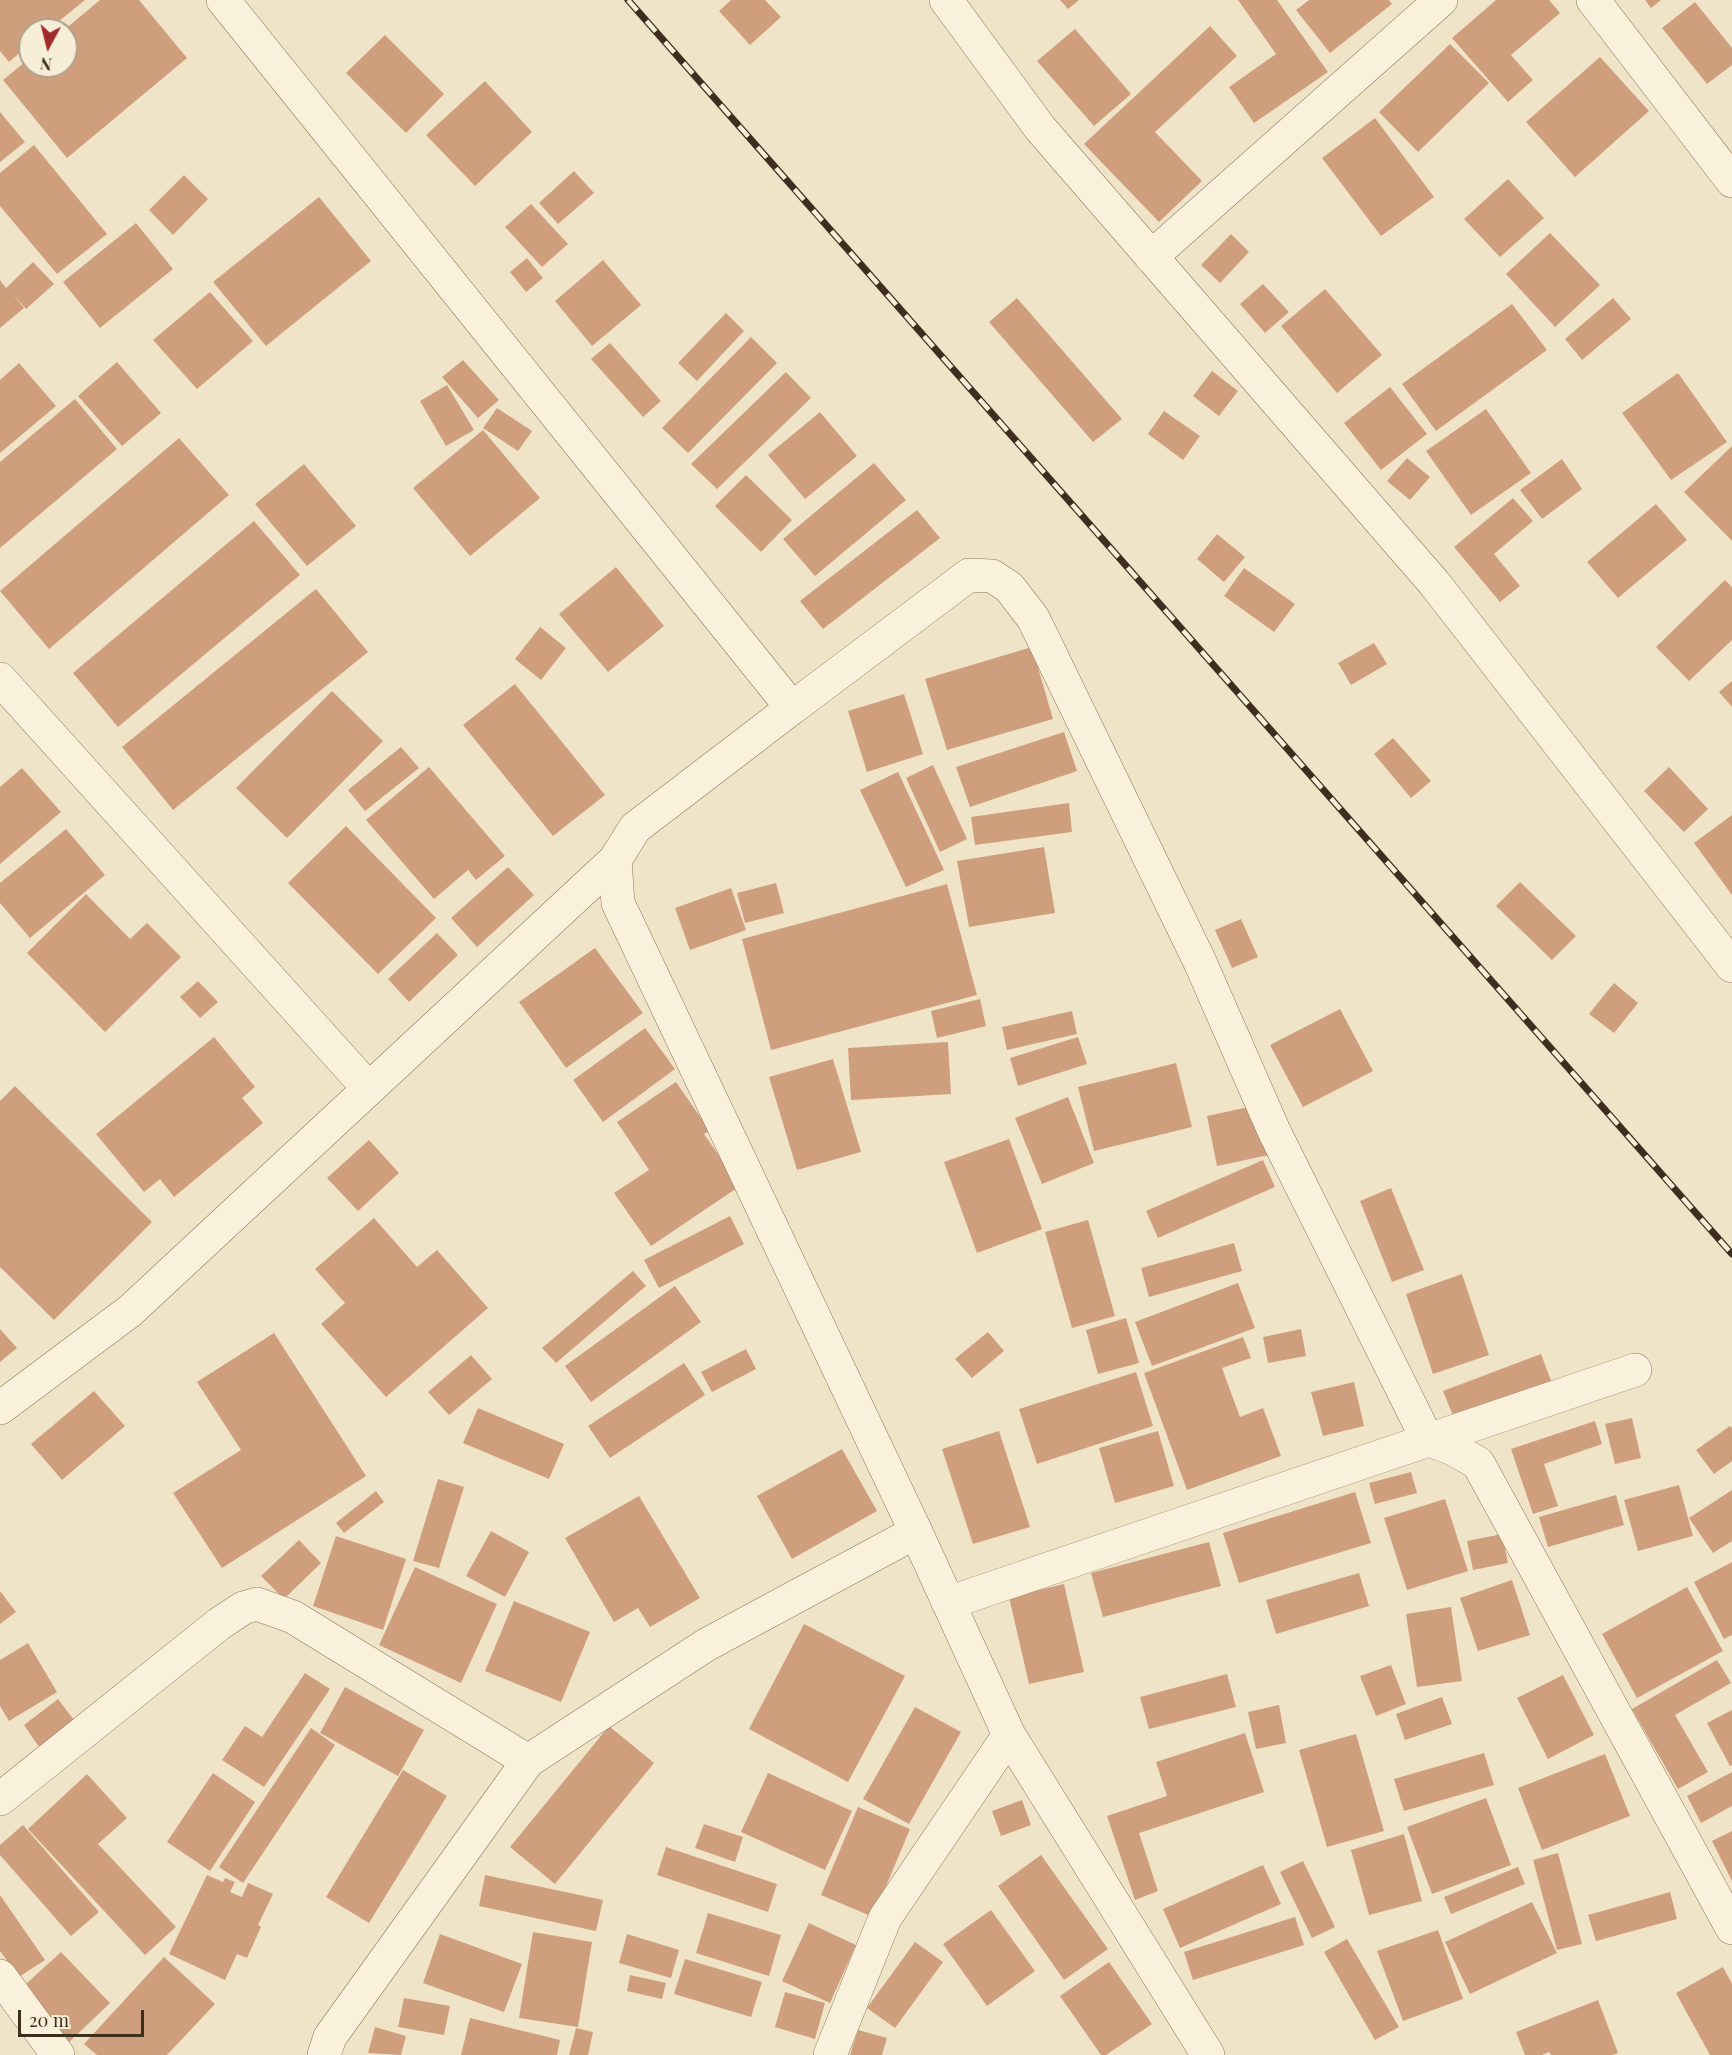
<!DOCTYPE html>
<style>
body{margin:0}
#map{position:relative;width:1732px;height:2055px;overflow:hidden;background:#f0e4c8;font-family:"Playfair Display",serif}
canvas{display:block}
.north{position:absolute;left:18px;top:18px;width:60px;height:60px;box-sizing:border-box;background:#f7eed8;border:2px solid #ada18e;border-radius:50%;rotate:187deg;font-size:16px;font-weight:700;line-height:24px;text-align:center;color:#3d2e20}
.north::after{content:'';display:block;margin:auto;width:21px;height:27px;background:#9e2a2b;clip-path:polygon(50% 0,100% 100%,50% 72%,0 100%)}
.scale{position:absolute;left:18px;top:2010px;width:126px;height:27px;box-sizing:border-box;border:3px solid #3d2e20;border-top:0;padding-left:8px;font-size:18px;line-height:21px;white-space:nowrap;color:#3d2e20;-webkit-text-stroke:4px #f7eed8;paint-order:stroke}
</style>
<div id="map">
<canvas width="1732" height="2055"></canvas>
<div class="north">N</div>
<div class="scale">20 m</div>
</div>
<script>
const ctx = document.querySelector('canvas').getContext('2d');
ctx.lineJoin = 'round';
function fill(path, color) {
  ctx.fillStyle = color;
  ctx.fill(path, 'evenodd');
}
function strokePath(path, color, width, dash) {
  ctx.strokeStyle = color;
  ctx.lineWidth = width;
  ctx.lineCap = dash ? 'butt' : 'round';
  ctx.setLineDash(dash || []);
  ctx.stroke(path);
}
const building = new Path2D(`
 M0 0H85L48 30H30V44L9 62 0 51Z
 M100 0H139L187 58 67 158 3 80 30 58V66H66V30H64Z
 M731 0H765L781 17 750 45 719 11Z
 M1060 0H1079L1068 9Z
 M1238 0H1277L1328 72 1254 123 1229 87 1276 54Z
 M1309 0H1389L1392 4 1330 53 1296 10Z
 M1496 0H1549L1560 13 1511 55 1533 80 1508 102 1452 38Z
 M1645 0H1661L1651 8Z
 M1695 2 1732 48V65L1707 84 1662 28Z
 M1210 26 1237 56 1155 132 1202 181 1159 222 1084 144Z
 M1075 29 1131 94 1094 126 1037 61Z
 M385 35 444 94 406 133 346 73Z
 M1450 44 1489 83 1418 152 1379 112Z
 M1600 57 1649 111 1575 177 1526 122Z
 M485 81 532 132 475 186 426 135Z
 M0 112 25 142 0 162Z
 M1375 118 1434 197 1381 236 1322 158Z
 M34 145 107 234 57 274 0 206V173Z
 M574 171 594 193 558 224 539 203Z
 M184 175 208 199 173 235 149 210Z
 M1508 179 1544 218 1500 257 1464 219Z
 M319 197 371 261 266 346 213 282Z
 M531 204 568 244 542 267 505 227Z
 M136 223 173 269 100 328 63 282Z
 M1550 233 1600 285 1555 327 1506 274Z
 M1231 234 1249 252 1220 283 1201 265Z
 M527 258 543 278 526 292 510 272Z
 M603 260 641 305 592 346 555 301Z
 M33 262 54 284 26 309 12 293 24 308 0 328V280L6 288Z
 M1263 284 1289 312 1265 333 1240 304Z
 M1325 289 1382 355 1337 393 1281 326Z
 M210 292 253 341 197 389 153 340Z
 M1017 298 1122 419 1093 442 989 322Z
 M1613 298 1631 319 1582 360 1565 339Z
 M1512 304 1547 350 1436 431 1402 384Z
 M726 313 744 331 697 381 678 363Z
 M751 337 777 363 688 453 662 428Z
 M610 343 661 401 643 417 591 359Z
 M463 360 499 400 478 418 442 377Z
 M117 362 161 413 122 446 78 396Z
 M19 363 56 406 0 453V380Z
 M1212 371 1238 391 1219 416 1193 396Z
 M786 372 811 398 717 489 691 464Z
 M1678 373 1727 442 1671 480 1622 413Z
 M447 385 474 430 446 446 420 401Z
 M1390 387 1427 434 1381 470 1344 423Z
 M75 399 117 449 0 548V462Z
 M497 408 532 431 518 451 483 428Z
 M1486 409 1531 473 1471 515 1426 451Z
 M1164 411 1200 436 1183 460 1148 434Z
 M820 412 857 456 805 499 768 455Z
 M483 430 540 498 470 556 413 488Z
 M179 438 229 495 49 649 0 591Z
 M1732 446V541L1684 492Z
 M1407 458 1430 477 1410 500 1387 481Z
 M1562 459 1582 489 1542 519 1520 490Z
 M874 463 906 500 815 576 783 539Z
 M304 464 356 526 307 566 255 504Z
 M746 475 792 520 761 552 715 506Z
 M1513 498 1533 521 1494 554 1520 586 1500 602 1454 547Z
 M1656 504 1687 540 1618 598 1587 562Z
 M917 510 940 538 823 629 800 601Z
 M254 521 300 575 118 727 73 673Z
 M1217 534 1245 557 1224 582 1197 559Z
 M616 567 664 626 608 672 559 614Z
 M1244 568 1295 604 1274 632 1224 596Z
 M1725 580 1732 587V640L1689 681 1656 647Z
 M316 589 368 652 173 810 122 747Z
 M540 627 566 648 541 680 515 659Z
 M1374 643 1387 664 1351 685 1338 663Z
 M1032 647 1053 719 947 750 925 679Z
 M1732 681V707L1719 692Z
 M515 684 605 795 553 836 463 725Z
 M332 691 383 741 287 838 236 788Z
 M904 694 923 754 867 772 848 711Z
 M1064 732 1077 771 970 807 956 767Z
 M1393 738 1431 781 1411 798 1374 754Z
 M401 747 419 768 365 811 348 790Z
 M933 765 967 839 940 852 906 778Z
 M429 767 505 856 476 880 468 870 434 899 366 820Z
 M1669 767 1708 809 1684 832 1644 791Z
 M22 768 61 812 0 864V787Z
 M898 772 944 870 906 887 860 790Z
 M1069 803 1072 832 975 845 971 817Z
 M1732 815V895L1694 843Z
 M346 826 436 918 378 974 288 883Z
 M66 829 105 875 30 938 0 903V883Z
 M1044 847 1055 913 969 927 957 861Z
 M508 867 534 895 477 947 451 918Z
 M1520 882 1576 936 1552 960 1496 906Z
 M776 883 784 913 745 923 737 893Z
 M947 884 977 995 771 1050 742 939Z
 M731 888 746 930 690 950 675 908Z
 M86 894 130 939 147 923 181 957 105 1032 27 953Z
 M1241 919 1258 957 1232 968 1215 930Z
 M437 933 458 955 409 1002 388 979Z
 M595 948 643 1013 566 1068 519 1002Z
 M198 981 218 1002 200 1018 180 997Z
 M1614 983 1638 1003 1614 1033 1589 1014Z
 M980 999 986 1026 937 1038 931 1011Z
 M1340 1009 1373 1071 1303 1107 1270 1045Z
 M1072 1011 1077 1034 1007 1050 1002 1027Z
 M645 1028 675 1069 603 1122 573 1080Z
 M214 1037 255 1087 242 1098 263 1123 174 1197 160 1179 144 1192 96 1134Z
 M1078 1037 1087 1064 1018 1086 1010 1058Z
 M948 1042 951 1094 851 1100 848 1048Z
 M833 1059 861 1152 797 1170 769 1077Z
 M1176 1063 1192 1127 1094 1151 1078 1087Z
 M676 1082 710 1131 704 1134 740 1186 651 1246 614 1193 649 1170 617 1122Z
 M15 1086 152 1222 54 1320 0 1267V1101Z
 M1068 1097 1094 1163 1042 1184 1015 1118Z
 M1258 1105 1269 1155 1217 1166 1207 1116Z
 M1009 1139 1042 1229 977 1253 944 1162Z
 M369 1140 399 1173 358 1211 327 1178Z
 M1263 1160 1275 1187 1158 1238 1146 1211Z
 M1391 1188 1424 1270 1392 1282 1360 1201Z
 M730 1216 744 1244 659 1288 644 1260Z
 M374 1218 417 1267 437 1250 488 1308 386 1397 321 1324 345 1303 315 1269Z
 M1088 1220 1115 1316 1072 1328 1045 1232Z
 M1234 1243 1242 1271 1149 1297 1141 1268Z
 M633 1271 646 1286 556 1363 542 1348Z
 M1462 1274 1489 1355 1433 1374 1406 1294Z
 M1238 1283 1255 1328 1152 1366 1135 1322Z
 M675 1286 701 1322 591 1402 565 1366Z
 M1126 1318 1139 1363 1098 1374 1086 1330Z
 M0 1329 17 1348 0 1362Z
 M1301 1329 1306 1356 1268 1363 1263 1337Z
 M988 1332 1004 1351 972 1378 955 1359Z
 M274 1333 366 1476 222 1568 173 1493 241 1450 197 1382Z
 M1243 1337 1251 1358 1222 1368 1240 1417 1263 1408 1281 1456 1187 1490 1144 1373Z
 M746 1349 756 1369 712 1392 701 1372Z
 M1541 1354 1553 1386 1456 1423 1443 1391Z
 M471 1355 492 1379 449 1415 428 1392Z
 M684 1363 705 1395 610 1458 588 1426Z
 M1136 1372 1153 1426 1037 1464 1019 1409Z
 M1354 1382 1364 1426 1323 1436 1311 1392Z
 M94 1391 125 1426 62 1480 31 1444Z
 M478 1408 564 1444 549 1479 463 1443Z
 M1632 1418 1641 1458 1615 1464 1605 1424Z
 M1595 1421 1602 1444 1544 1464 1558 1506 1533 1514 1511 1449Z
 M1730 1426 1732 1428V1461L1714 1474 1696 1450Z
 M999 1431 1030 1527 973 1544 942 1449Z
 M1158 1431 1174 1486 1115 1503 1099 1448Z
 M842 1449 877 1511 792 1559 757 1496Z
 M1411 1472 1417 1493 1375 1504 1369 1483Z
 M438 1479 464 1487 439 1568 413 1561Z
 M1679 1485 1693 1536 1638 1551 1624 1500Z
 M1732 1490V1541L1713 1553 1689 1518Z
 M376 1491 384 1502 344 1533 336 1523Z
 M1355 1492 1371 1543 1239 1583 1223 1533Z
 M1616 1495 1624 1525 1548 1547 1539 1517Z
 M639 1496 700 1598 650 1627 638 1608 614 1622 565 1538Z
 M1445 1499 1468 1571 1407 1590 1384 1518Z
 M491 1531 529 1552 505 1597 466 1576Z
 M1502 1534 1508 1563 1473 1570 1467 1541Z
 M336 1536 406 1559 383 1630 313 1606Z
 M299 1540 321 1563 284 1599 261 1576Z
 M1209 1542 1221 1586 1103 1617 1091 1573Z
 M1732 1562V1635L1724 1639 1694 1582Z
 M415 1567 497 1604 461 1683 379 1645Z
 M1359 1573 1369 1606 1276 1634 1266 1600Z
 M1512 1580 1530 1635 1478 1651 1460 1598Z
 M1064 1584 1084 1672 1029 1684 1009 1597Z
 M1687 1587 1723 1651 1637 1698 1602 1634Z
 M0 1591 16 1612 0 1624Z
 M514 1601 590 1632 561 1702 485 1671Z
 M1451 1607 1462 1681 1417 1687 1406 1614Z
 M804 1624 905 1676 848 1782 749 1729Z
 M28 1643 57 1692 9 1721 0 1706V1660Z
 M1717 1660 1731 1683 1675 1715 1708 1772 1678 1789 1632 1709Z
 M1391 1665 1406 1704 1376 1716 1360 1676Z
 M305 1673 330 1689 264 1787 222 1760 245 1726 262 1737Z
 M1227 1674 1236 1707 1149 1729 1140 1697Z
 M1563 1675 1594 1735 1548 1759 1517 1698Z
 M345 1687 424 1730 398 1776 320 1733Z
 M1442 1697 1452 1724 1405 1740 1396 1714Z
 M58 1699 74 1720 39 1747 24 1725Z
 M1279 1705 1286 1743 1256 1749 1248 1712Z
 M915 1707 961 1732 909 1824 863 1799Z
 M1732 1710V1765L1730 1766 1707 1723Z
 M609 1726 654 1763 555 1884 510 1847Z
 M311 1728 335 1745 243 1883 219 1867Z
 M1245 1733 1264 1792 1139 1833 1158 1891 1135 1900 1107 1816 1167 1796 1156 1762Z
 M1356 1734 1384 1831 1327 1847 1299 1750Z
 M1484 1753 1494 1785 1404 1811 1394 1779Z
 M1605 1754 1630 1816 1542 1850 1518 1788Z
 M403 1770 447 1796 369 1923 326 1897Z
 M1732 1772V1806L1701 1823 1687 1796Z
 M213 1773 255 1802 210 1871 167 1842Z
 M768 1773 852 1811 825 1870 741 1832Z
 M87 1774 127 1818 98 1844 176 1927 145 1955 28 1829Z
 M1486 1798 1511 1865 1432 1894 1407 1827Z
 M1022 1800 1031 1825 1001 1836 992 1811Z
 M858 1807 910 1829 873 1917 821 1895Z
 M704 1824 743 1837 735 1862 695 1848Z
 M23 1825 99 1912 71 1936 0 1855V1845Z
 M1732 1831V1881L1712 1841Z
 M1404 1834 1422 1901 1369 1915 1351 1850Z
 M666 1847 777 1884 768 1912 657 1875Z
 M1558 1853 1582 1944 1557 1950 1533 1860Z
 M1041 1855 1108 1949 1064 1980 998 1886Z
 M1303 1861 1335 1927 1312 1938 1280 1872Z
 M1263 1865 1281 1904 1180 1948 1163 1909Z
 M1518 1867 1525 1884 1451 1914 1444 1897Z
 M207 1875 223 1882 225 1878 235 1882 230 1892 242 1897 248 1883 273 1894 258 1925 261 1927 247 1958 237 1954 225 1980 169 1954Z
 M485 1875 603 1900 596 1931 479 1906Z
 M1670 1892 1677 1919 1596 1941 1588 1915Z
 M0 1895 45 1960 19 1977 0 1951Z
 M1532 1902 1557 1953 1470 1994 1445 1942Z
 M991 1910 1035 1971 987 2006 943 1944Z
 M708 1913 781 1935 769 1976 696 1953Z
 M1295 1917 1304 1945 1193 1980 1184 1952Z
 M809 1923 856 1945 830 2003 782 1981Z
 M1438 1930 1463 1999 1403 2021 1377 1951Z
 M533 1932 592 1942 578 2027 519 2018Z
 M440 1934 522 1964 504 2012 423 1983Z
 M627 1934 679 1950 671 1978 619 1963Z
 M1347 1939 1399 2027 1375 2040 1324 1952Z
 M915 1942 943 1962 895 2028 867 2008Z
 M61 1952 110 2003 64 2047 14 1995Z
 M164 1957 215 2004 167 2055H97L84 2044Z
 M685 1959 762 1982 751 2017 674 1994Z
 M1109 1962 1152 2024 1106 2055H1101L1060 1996Z
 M1723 1967 1732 1984V2055H1710L1676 1993Z
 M630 1975 666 1983 662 1999 627 1991Z
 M785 1992 825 2003 815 2039 775 2027Z
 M404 1998 450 2006 444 2035 398 2027Z
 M1598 2000 1618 2053 1612 2055H1551L1549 2052 1542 2055H1525L1516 2032Z
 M470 2018 560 2040 557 2055H461Z
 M375 2027 406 2036 401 2055 368 2053Z
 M576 2028 593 2032 588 2055H569Z
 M858 2030 887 2038 882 2055H850Z`);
const minor = new Path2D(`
 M946 0 1040 128 1435 584 1732 966
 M1593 0 1732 181
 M1151 257 1441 0
 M0 679 369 1089
 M792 708 969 575 992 576 1009 587 1033 618 1200 962 1274 1131 1427 1439 1453 1449 1478 1463 1732 1928
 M615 860 618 903 916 1532 1009 1735 1208 2055
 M0 1408 130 1311 615 860 635 828 792 708 223 0
 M948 1603 1635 1370
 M0 1799 219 1624 243 1608 257 1604 293 1617 528 1761
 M0 1976 58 2055
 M324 2055 330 2037 528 1761 706 1645 916 1532
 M830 2055 885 1918 1009 1735`);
const rail = new Path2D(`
 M628 0 1732 1254`);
fill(building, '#cf9f7d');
strokePath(minor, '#8d765c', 34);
strokePath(minor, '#faf1dc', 33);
strokePath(rail, '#3d2e20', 7);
strokePath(rail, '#f7eed8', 4.5, [14]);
</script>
